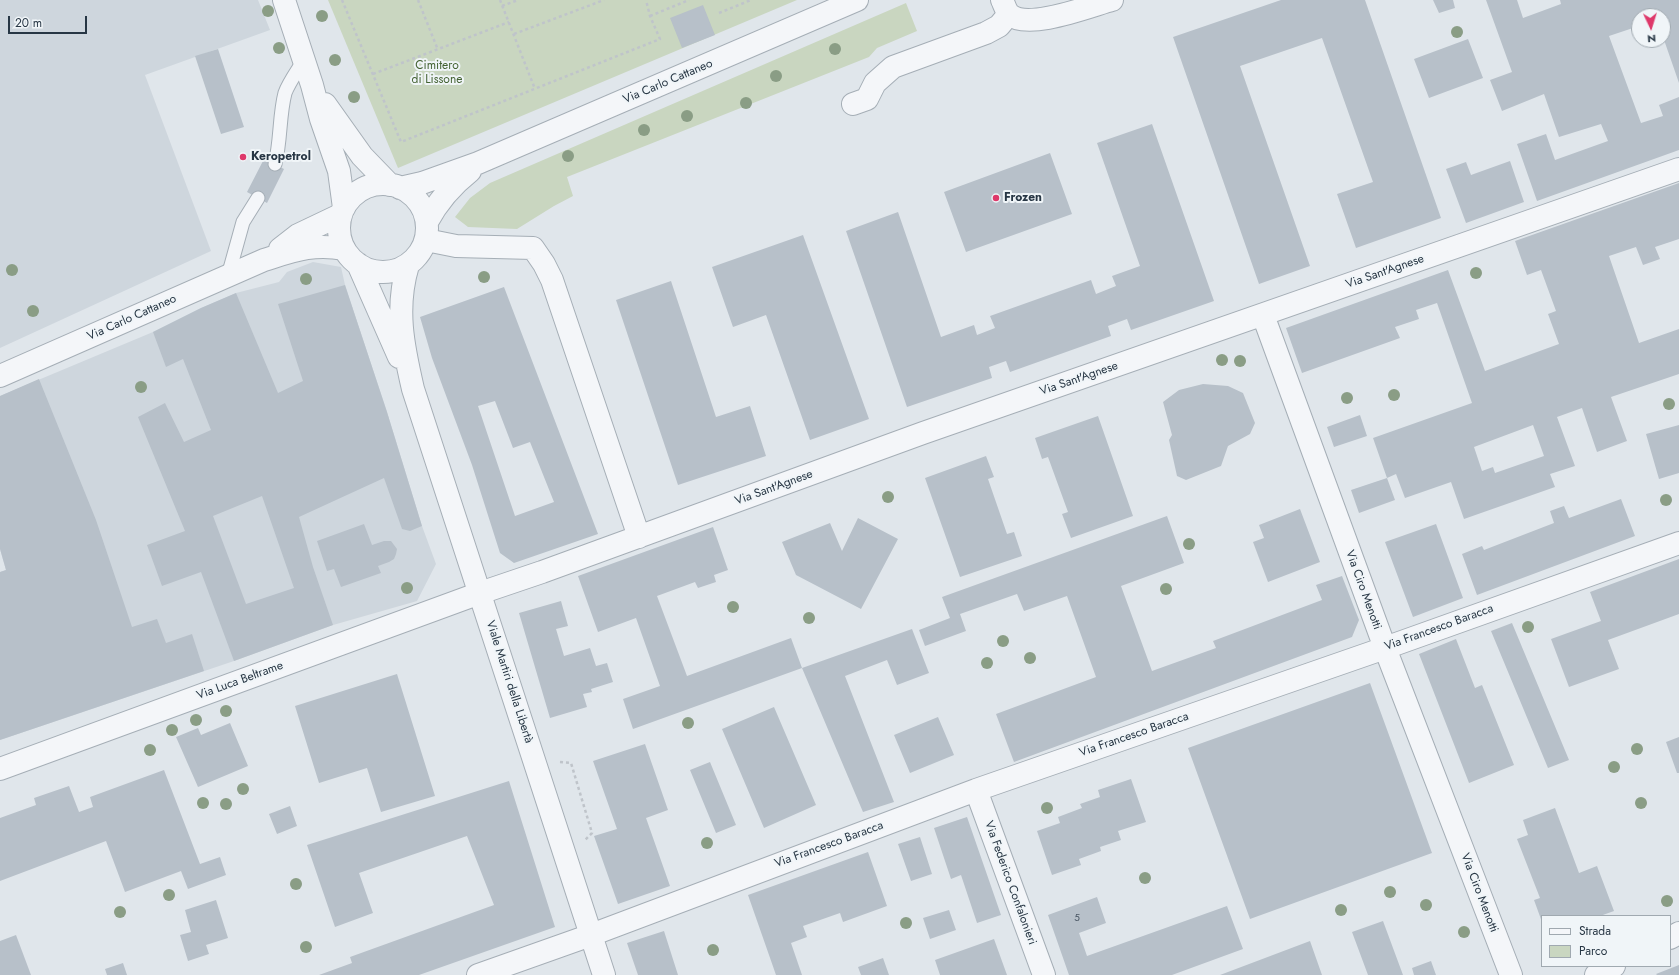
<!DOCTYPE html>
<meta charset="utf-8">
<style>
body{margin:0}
#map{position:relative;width:1679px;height:975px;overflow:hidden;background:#e0e6eb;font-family:Jost,sans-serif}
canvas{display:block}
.legend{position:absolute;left:1541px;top:915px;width:130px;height:52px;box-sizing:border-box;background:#f0f5f8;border:1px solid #a0a9b0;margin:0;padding:5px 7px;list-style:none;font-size:12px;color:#273644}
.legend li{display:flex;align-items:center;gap:8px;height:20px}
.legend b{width:20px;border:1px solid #a0a9b0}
.north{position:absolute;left:1631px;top:8px;width:40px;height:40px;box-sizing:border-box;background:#f0f5f8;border:1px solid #a0a9b0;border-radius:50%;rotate:176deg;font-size:11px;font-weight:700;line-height:16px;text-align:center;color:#273644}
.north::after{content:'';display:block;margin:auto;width:14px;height:18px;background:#de386a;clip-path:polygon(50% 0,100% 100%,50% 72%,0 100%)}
.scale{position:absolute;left:8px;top:16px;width:79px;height:18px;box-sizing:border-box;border:2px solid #273644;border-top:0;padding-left:5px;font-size:12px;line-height:14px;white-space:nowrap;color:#273644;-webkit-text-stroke:3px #f0f5f8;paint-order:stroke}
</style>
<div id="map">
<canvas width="1679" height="975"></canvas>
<ul class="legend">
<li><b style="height:5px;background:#f4f6f9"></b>Strada</li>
<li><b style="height:11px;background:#c9d6c0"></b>Parco</li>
</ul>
<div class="north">N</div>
<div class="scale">20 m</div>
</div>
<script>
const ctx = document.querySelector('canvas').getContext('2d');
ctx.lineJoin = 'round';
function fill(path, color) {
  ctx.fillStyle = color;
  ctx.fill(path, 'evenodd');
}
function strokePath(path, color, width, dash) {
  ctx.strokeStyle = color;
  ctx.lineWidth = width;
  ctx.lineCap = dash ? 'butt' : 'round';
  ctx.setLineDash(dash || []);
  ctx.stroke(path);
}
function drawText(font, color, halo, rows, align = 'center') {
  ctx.font = font + ' Jost,sans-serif';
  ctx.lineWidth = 4;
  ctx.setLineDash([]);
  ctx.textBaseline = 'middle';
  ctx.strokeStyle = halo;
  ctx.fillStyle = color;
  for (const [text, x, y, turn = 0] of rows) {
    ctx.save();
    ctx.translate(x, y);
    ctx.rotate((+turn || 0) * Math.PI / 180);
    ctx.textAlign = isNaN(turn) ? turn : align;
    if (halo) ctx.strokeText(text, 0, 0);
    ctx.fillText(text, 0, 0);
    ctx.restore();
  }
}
const built = new Path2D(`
 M0 0H258L270 30 145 75 211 251 0 348Z
 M313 262 341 267 345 285 387 412 422 526 436 564 417 601 333 625 234 661 0 740V572L6 570 0 549V396L153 332 201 308 236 293 279 282 287 272Z`);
const green = new Path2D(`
 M328 0H797L398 168Z
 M906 3 917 31 877 48 869 57 567 177 573 196 554 206 517 229 468 227 455 217 470 198 490 183Z`);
const building = new Path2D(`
 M1281 0H1365L1441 218 1356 248 1337 194 1373 182 1322 38 1240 66 1310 266 1259 284 1173 37Z
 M1433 0H1453L1455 8 1439 13Z
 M1486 0H1517L1523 18 1561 4 1560 0H1679V83L1663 37V16H1639V26L1609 36 1641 123 1663 116 1659 105 1679 97V150L1537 201 1517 144 1546 134 1555 160 1608 141 1601 124 1559 137 1544 94 1502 111 1490 80 1512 72Z
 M703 5 715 35 682 48 670 18Z
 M1468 39 1483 78 1429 98 1414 59Z
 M218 49 244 127 221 134 195 56Z
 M1152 124 1214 301 1131 330 1127 319 1108 326 1111 336 1010 372 1006 361 989 367 992 378 907 407 846 231 898 212 941 337 974 325 977 335 995 328 990 316 1091 280 1096 294 1116 286 1112 276 1140 266 1097 143Z
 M1050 153 1072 214 966 252 944 192Z
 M264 159 284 169 267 203 247 192Z
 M1510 161 1524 202 1466 223 1446 169 1466 162 1471 175Z
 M1679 183V239L1655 247 1660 259 1643 265 1636 247 1609 256 1639 343 1679 329V374L1611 397 1627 441 1597 452 1582 408 1557 417 1575 466 1550 474 1555 487 1464 519 1451 482 1405 498 1396 474 1387 478 1373 438 1472 403 1437 303 1416 310 1419 319 1395 327 1400 338 1302 373 1286 328 1448 270 1485 371 1559 344 1548 314 1556 311 1541 270 1527 275 1515 241ZM1533 425 1544 456 1495 473 1493 467 1482 471 1474 447Z
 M803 235 869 419 810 440 766 315 733 327 712 267Z
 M671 281 716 417 750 406 766 456 678 485 616 300Z
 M345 285 387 412 422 526 410 531 402 529 384 478 299 517 313 567 333 625 234 661 201 572 162 586 147 545 185 531 138 417 165 403 184 442 211 430 183 359 166 367 153 332 201 308 236 293 278 393 303 381 278 304ZM262 496 294 588 246 604 213 516Z
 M504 287 598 534 514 563 500 553 472 465 432 358 420 317ZM495 401 513 448 530 442 554 502 515 516 478 406Z
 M39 379 96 520 132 627 157 619 166 643 192 634 204 671 0 740V572L6 570 0 549V396Z
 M1203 384 1228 386 1243 393 1255 423 1250 434 1228 446 1221 466 1186 480 1177 476 1169 440 1172 435 1163 402 1179 390Z
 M1360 415 1367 436 1334 447 1327 427Z
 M1098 416 1133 516 1071 538 1062 514 1068 512 1048 457 1042 459 1035 438Z
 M1679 425V473L1659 479 1646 434Z
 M986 456 994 477 988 479 1007 534 1014 532 1022 556 960 577 925 478Z
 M1387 478 1395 500 1359 513 1351 490Z
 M1621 499 1635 536 1477 595 1462 554 1482 546 1484 550 1554 523 1550 511 1564 506 1569 518Z
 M1300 509 1320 562 1268 582 1253 542 1264 538 1259 525Z
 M1167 516 1184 563 1121 586 1152 671 1216 648 1213 641 1322 600 1316 585 1342 576 1359 620 1352 637 1014 762 996 714 1096 677 1067 596 1024 611 1017 594 960 614 966 631 925 646 919 630 950 618 942 597Z
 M858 518 898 539 861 609 796 575 782 542 830 523 842 551Z
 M364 524 372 545 384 541H391L397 549 396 554 394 559 389 562 378 566 381 573 341 587 334 569 327 571 317 541Z
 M1436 524 1463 598 1413 617 1385 542Z
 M713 527 728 570 714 575 716 582 698 588 695 582 657 596 687 676 791 638 802 668 633 729 623 699 660 686 636 618 598 632 578 576Z
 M1679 559V614L1608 640 1619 669 1569 687 1551 639 1601 621 1590 592Z
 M561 601 568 626 556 629 564 656 590 648 596 666 607 663 613 682 591 689 592 692 583 694 587 707 550 718 519 613Z
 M1512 623 1569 760 1548 768 1491 631Z
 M912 629 929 673 897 685 887 660 845 676 894 802 863 812 802 668Z
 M1456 639 1475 688 1482 685 1514 765 1469 783 1419 654Z
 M397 674 435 796 381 812 367 768 319 783 295 706Z
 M1370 683 1432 853 1250 919 1188 748Z
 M774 707 816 805 764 828 722 729Z
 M938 717 954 755 910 773 894 735Z
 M230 723 248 766 198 787 176 737 198 728 201 735Z
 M1679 737V773H1677L1666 742Z
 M645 744 668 810 646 818 670 886 618 904 594 836 617 829 593 761Z
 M710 762 736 825 716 833 690 770Z
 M164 770 200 864 220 857 226 875 188 889 181 871 125 892 106 841 0 881V818L36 805 34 798 69 786 79 812 93 807 90 797Z
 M1131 779 1146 822 1118 831 1121 840 1100 847 1101 851 1079 859 1081 865 1052 875 1037 831 1060 823 1058 817 1082 808 1080 804 1100 797 1098 790Z
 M509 781 555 927 419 975H319L352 963 350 957 494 905 467 836 359 873 373 913 335 927 307 845Z
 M290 806 297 826 277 834 269 814Z
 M1555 808 1579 873 1597 866 1614 911 1600 916H1542V922L1534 900 1540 898 1517 839 1528 835 1523 820Z
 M967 817 1001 915 977 923 961 875 951 879 934 828Z
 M920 837 932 874 911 881 898 844Z
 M868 852 887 906 843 922 840 913 803 926 807 937 791 943 802 975H776L748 895Z
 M1097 897 1106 923 1079 933 1087 956 1227 906 1243 949 1172 975H1069L1048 915Z
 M216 900 228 938 206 945 209 954 188 961 180 935 191 932 185 910Z
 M949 910 956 930 930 939 923 918Z
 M1383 921 1403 975H1368L1352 932Z
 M664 931 678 975H638L627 943Z
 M16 935 31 975H0V941Z
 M994 939 1007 975H940L935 960Z
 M1310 941 1322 975H1220Z
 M883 958 889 975H861L858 967Z
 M1431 961 1436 975H1414L1412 968Z
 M123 963 127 975H107L105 969Z
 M1679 965V975H1657L1656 974Z`);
const path = new Path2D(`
 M342 0 401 142 660 39 650 16 646 0
 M418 0 438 50
 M500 0 535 89
 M502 6 518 0
 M719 13 751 0
 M650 16 689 0
 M514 34 604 0
 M373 74 509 22
 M560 762 571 763 592 833 585 840`);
const service = new Path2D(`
 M275 164C281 141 279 116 285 93 289 82 298 70 304 60
 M228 276 243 222 258 198`);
const minor = new Path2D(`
 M1002 0C1004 4 1006 11 1009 14 1027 31 1090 6 1112 0
 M853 104 867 99 875 83 893 67 986 33 999 26 1009 14
 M426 240 456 246 533 248 544 264 552 280 639 537
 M1263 315 1385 648 1511 975
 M0 769 480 593 542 572 923 433 1679 169
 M976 790 1044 975
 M1670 938 1679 933
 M478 975 591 935 976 790 1385 648 1679 543
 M1596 975 1614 966`);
const tertiary = new Path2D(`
 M284 0 312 85 321 119 339 171 344 208
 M325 104 362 156 390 185
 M339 228a44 44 0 1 1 88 0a44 44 0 1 1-88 0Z
 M400 188 422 183 478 163 857 0
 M427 222C438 201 451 186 470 171
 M280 249 298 235 340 215
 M358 264 399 357
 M408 265C395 308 403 346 413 389L604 975
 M0 376 264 260C293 251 313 243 344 249`);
const trees = [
 [268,11],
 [322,16],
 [1457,32],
 [279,48],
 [835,49],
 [335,60],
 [776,76],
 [354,97],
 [746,103],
 [687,116],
 [644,130],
 [568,156],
 [12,270],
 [1476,273],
 [484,277],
 [306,279],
 [33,311],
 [1222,360],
 [1240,361],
 [141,387],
 [1394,395],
 [1347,398],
 [1669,404],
 [888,497],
 [1666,500],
 [1189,544],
 [407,588],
 [1166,589],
 [733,607],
 [809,618],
 [1528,627],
 [1003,641],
 [1030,658],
 [987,663],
 [226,711],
 [196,720],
 [688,723],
 [172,730],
 [1637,749],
 [150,750],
 [1614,767],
 [243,789],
 [203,803],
 [1641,803],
 [226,804],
 [1047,808],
 [707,843],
 [1145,878],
 [296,884],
 [1390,892],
 [169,895],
 [1667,901],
 [1426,905],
 [1341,910],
 [120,912],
 [906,923],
 [1464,932],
 [306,947],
 [713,950]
];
const markers = [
 [243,157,4,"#de386a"],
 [996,198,4,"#de386a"]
];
const numberNames = [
 ["5",1077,919]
];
const parkNames = [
 ["Cimitero",437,66],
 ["di Lissone",437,80]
];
const streetNames = [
 ["Via Carlo Cattaneo",668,82,-23],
 ["Via Sant'Agnese",1385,272,-19],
 ["Via Carlo Cattaneo",132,318,-24],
 ["Via Sant'Agnese",1079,379,-19],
 ["Via Sant'Agnese",774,488,-20],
 ["Via Ciro Menotti",1363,590,70],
 ["Via Francesco Baracca",1439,628,-20],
 ["Via Luca Beltrame",240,681,-20],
 ["Viale Martiri della Libertà",509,682,72],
 ["Via Francesco Baracca",1134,735,-19],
 ["Via Francesco Baracca",829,845,-20],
 ["Via Federico Confalonieri",1010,883,70],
 ["Via Ciro Menotti",1479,893,69]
];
const poiNames = [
 ["Keropetrol",251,157],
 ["Frozen",1004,198]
];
fill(built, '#ced6dd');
fill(green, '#c9d6c0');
fill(building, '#b7c0c9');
strokePath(service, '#a5aeb6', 15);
strokePath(minor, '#a5aeb6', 24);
strokePath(tertiary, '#a5aeb6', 24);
strokePath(path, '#bfc4ca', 2.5, [3, 3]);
strokePath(service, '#f4f6f9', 13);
strokePath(minor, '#f4f6f9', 22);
strokePath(tertiary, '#f4f6f9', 22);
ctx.fillStyle = '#8a9d85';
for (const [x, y] of trees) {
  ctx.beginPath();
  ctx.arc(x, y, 6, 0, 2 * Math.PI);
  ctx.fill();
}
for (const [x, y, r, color] of markers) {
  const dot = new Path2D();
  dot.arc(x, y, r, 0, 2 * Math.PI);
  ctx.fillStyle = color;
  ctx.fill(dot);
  strokePath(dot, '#f0f5f8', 1.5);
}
drawText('10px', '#4b5865', null, numberNames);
drawText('12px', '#436232', '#f0f5f8', parkNames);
drawText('12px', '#273644', '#f0f5f8', streetNames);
drawText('bold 12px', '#273644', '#f0f5f8', poiNames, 'left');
</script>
